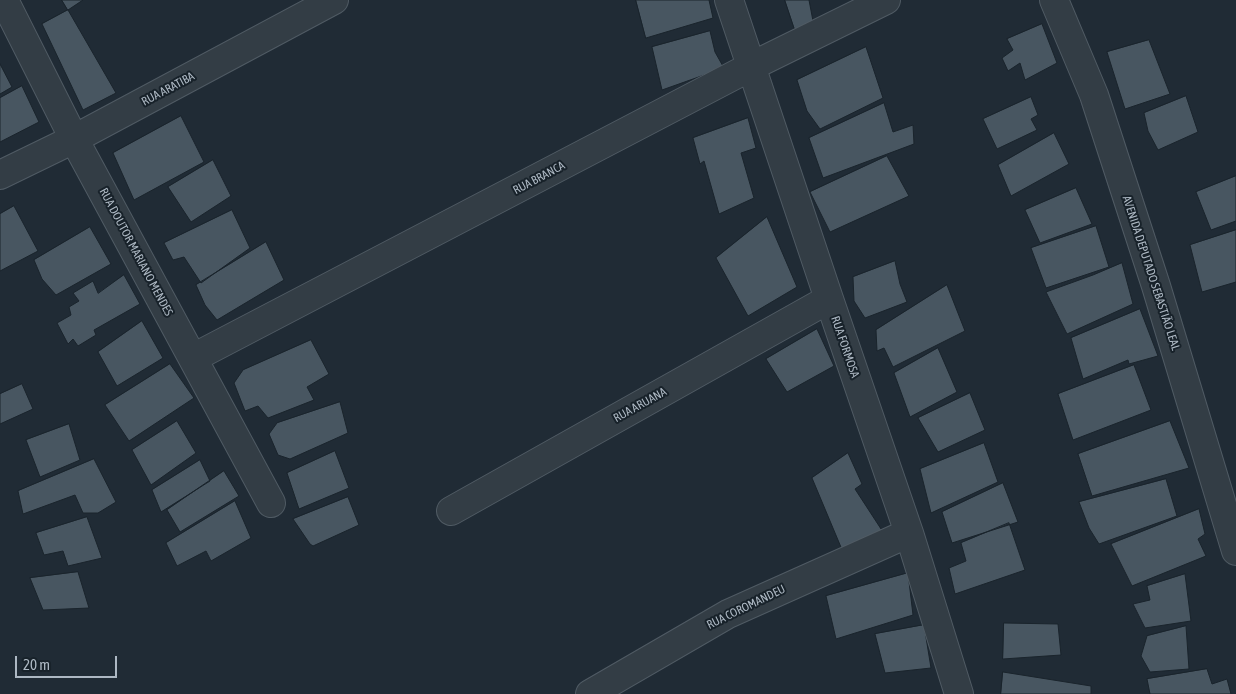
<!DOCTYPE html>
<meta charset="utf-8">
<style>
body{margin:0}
#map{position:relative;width:1236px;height:694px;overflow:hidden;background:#202b35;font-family:"Asap Condensed",sans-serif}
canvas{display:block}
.scale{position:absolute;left:15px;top:656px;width:102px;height:22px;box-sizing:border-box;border:2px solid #adb8c3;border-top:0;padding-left:6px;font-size:15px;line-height:18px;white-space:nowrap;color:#adb8c3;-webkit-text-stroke:4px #18222a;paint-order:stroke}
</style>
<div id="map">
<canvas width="1236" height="694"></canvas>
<div class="scale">20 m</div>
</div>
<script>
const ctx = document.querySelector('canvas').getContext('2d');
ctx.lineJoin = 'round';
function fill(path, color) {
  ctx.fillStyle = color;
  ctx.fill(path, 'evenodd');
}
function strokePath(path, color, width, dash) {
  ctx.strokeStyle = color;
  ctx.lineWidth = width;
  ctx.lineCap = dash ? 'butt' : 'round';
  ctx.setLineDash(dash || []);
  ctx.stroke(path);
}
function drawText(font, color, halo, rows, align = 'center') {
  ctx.font = font + ' "Asap Condensed",sans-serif';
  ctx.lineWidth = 4;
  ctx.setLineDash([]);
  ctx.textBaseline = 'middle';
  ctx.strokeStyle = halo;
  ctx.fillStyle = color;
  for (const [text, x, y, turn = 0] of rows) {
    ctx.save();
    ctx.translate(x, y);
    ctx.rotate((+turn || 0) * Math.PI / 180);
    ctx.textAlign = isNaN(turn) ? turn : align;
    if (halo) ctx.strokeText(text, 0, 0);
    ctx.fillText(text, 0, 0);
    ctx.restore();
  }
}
const building = new Path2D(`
 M62 0H83L68 10Z
 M636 0H709L713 18 646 38Z
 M785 0H809L813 21 795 30Z
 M68 10 116 93 83 110 42 24Z
 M1042 24 1057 63 1025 80 1020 63 1008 71 1002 58 1013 50 1007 39Z
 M710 31 715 52 724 68 662 90 652 47Z
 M1149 40 1170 94 1125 109 1107 52Z
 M866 47 883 98 820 129 807 111 797 80Z
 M0 64 12 87 0 94Z
 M22 86 39 122 0 142V98Z
 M1186 96 1198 132 1158 150 1148 131 1144 113Z
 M1031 97 1038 115 1031 119 1037 130 997 149 983 119Z
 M884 103 893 132 913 125 914 144 823 178 809 138Z
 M181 116 204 162 134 200 113 153Z
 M748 118 756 148 741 153 754 198 719 214 704 161 700 164 693 138Z
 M1054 133 1069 164 1011 196 998 165Z
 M887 156 909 196 830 232 810 192Z
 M213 160 231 196 191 222 168 187Z
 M1236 176V221L1211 230 1196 192Z
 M1076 188 1092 224 1040 243 1025 210Z
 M14 206 38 251 0 271V214Z
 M232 210 250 248 201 283 184 257 173 260 164 243Z
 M767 217 797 287 748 316 716 258Z
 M1096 226 1109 267 1046 288 1031 248Z
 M90 227 111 264 56 295 42 279 34 260Z
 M1236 230V282L1202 292 1190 245Z
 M266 242 284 280 217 320 205 305 196 285Z
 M895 261 900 284 907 302 865 318 854 301 853 277Z
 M1122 263 1133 304 1067 334 1046 292 1093 275Z
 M124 275 140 304 94 330 96 335 78 346 73 339 68 344 57 323 71 315 69 307 79 301 73 293 93 281 98 293Z
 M947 285 965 331 893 367 884 348 877 351 876 330Z
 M1140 309 1158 356 1129 364 1128 360 1083 379 1071 338Z
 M142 321 163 358 117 386 98 352Z
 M817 329 834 366 787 392 766 359Z
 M311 340 329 374 307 387 314 400 268 418 258 406 245 411 234 383 243 370Z
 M938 348 957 392 910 417 894 373Z
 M170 364 194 398 129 441 105 405Z
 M1134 365 1151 410 1073 440 1058 394Z
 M22 384 33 409 0 424V394Z
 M970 393 985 430 938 452 918 418Z
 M340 402 348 433 290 459 278 455 269 434 277 423Z
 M177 421 196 453 151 485 132 450Z
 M1170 421 1189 468 1092 496 1078 454Z
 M69 424 80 460 40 477 26 440Z
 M984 443 998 482 931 513 920 469Z
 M335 451 349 488 299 509 287 473Z
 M848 453 862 484 855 489 883 532 843 552 812 478Z
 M94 459 116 502 98 513H83L75 495 23 514 18 491Z
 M200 460 210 481 161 512 152 490Z
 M224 471 239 496 180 532 167 510Z
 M1166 479 1177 516 1099 544 1089 528 1079 502Z
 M1003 483 1018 522 952 543 942 512Z
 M348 497 359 525 313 546 310 544 293 519Z
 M235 501 251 538 211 561 206 551 177 566 166 543Z
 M1199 509 1205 534 1198 539 1206 556 1132 586 1111 544Z
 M87 517 102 558 68 566 63 551 44 555 36 533Z
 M1009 523 1025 570 955 594 949 568 966 561 961 543Z
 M78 572 89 608 43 610 30 578Z
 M908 573 913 615 836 639 826 596Z
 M1185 574 1191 621 1145 628 1133 604 1150 600 1147 586Z
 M1004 623 1058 624 1061 655 1003 659Z
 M924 625 931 668 885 673 875 634Z
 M1186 626 1189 669 1150 672 1141 656 1147 636Z
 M1207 669 1212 684 1227 679 1231 694H1150L1147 679Z
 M1003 672 1091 686V694H1001Z`);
const minor = new Path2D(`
 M4 0 74 139 271 503
 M729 0 829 299 909 533 959 694
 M1054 0 1094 95 1156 286 1236 551
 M0 175 74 139 334 0
 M193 358 752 66 886 0
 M451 511 829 299
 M590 694 728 614 909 533`);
const streetNames = [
 ["RUA ARATIBA",168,89,-28],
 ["RUA BRANCA",539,178,-28],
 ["RUA DOUTOR MARIANO MENDES",136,252,62],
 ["AVENIDA DEPUTADO SEBASTIÃO LEAL",1151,273,72],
 ["RUA FORMOSA",845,347,71],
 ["RUA ARUANA",640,405,-29],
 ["RUA COROMANDEU",746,607,-26]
];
fill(building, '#485661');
strokePath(building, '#1a242c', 1);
strokePath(minor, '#505b64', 30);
strokePath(minor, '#333d45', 28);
drawText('12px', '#adb8c3', '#18222a', streetNames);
</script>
